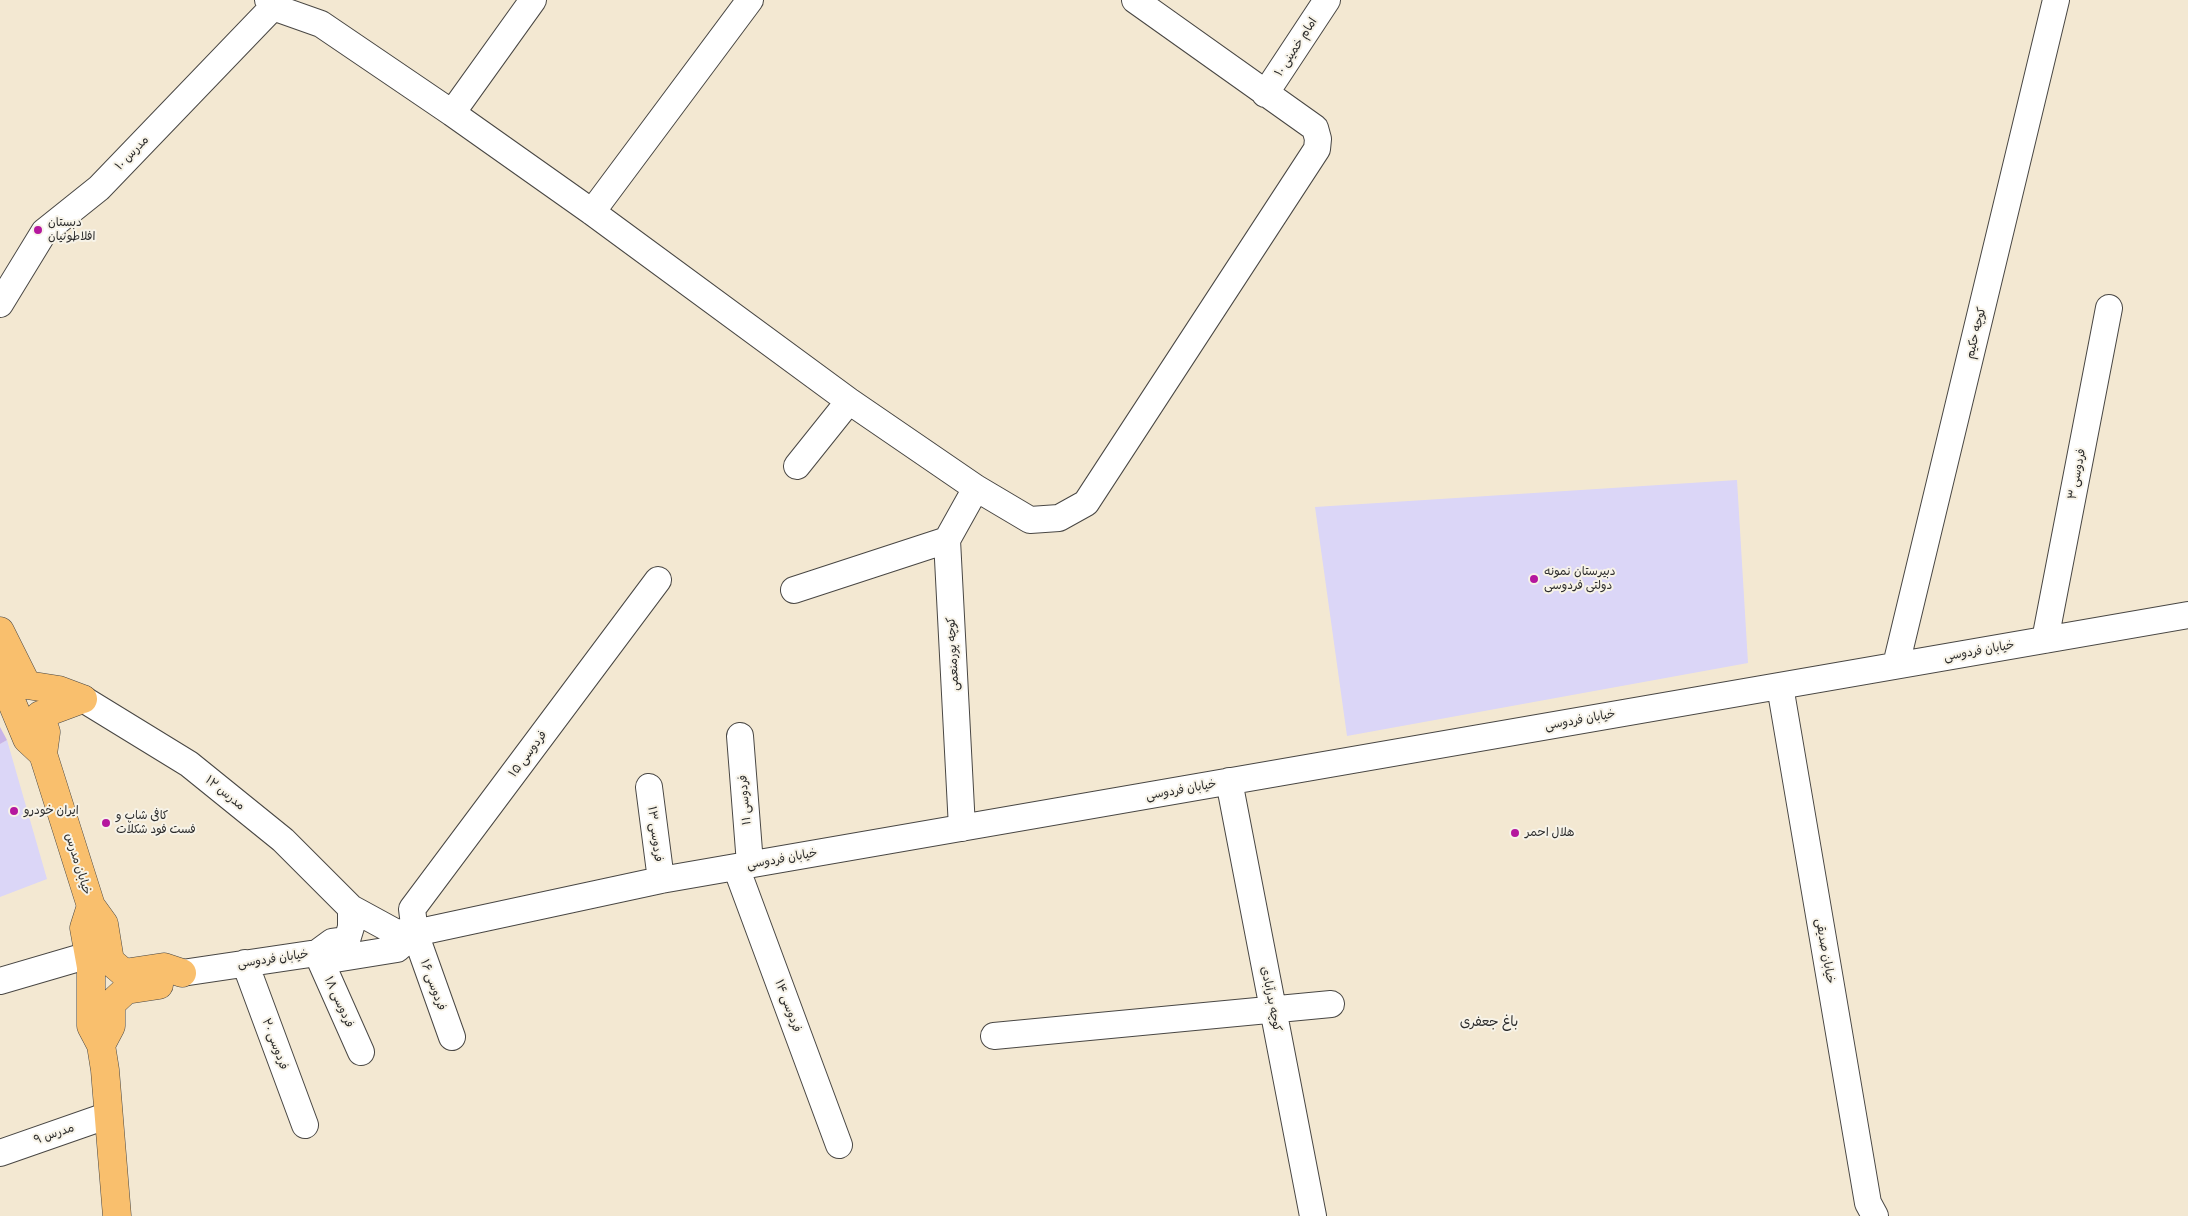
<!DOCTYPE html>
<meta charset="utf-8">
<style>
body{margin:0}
canvas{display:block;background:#f3e8d2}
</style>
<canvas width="2188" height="1216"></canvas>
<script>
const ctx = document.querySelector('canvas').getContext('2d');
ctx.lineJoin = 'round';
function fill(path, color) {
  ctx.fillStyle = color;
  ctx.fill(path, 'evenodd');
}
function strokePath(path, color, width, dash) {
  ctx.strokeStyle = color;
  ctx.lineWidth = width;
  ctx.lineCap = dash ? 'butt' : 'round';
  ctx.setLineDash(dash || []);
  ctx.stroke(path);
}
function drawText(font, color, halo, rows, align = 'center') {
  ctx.font = font + ' Delius,"Playpen Sans Arabic",sans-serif';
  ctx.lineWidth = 4;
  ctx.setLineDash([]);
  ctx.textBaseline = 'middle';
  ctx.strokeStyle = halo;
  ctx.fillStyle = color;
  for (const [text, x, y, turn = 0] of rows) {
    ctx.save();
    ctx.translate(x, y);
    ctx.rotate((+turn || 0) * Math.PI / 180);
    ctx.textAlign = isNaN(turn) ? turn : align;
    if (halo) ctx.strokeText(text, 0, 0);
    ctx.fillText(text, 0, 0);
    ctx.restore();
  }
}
const built = new Path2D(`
 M1737 480 1748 663 1347 736 1315 507Z
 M7 740 47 879 0 897V744Z`);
const building = new Path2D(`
 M0 727 7 740 0 744Z`);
const minor = new Path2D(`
 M268 0 273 7 321 24 452 113 533 0
 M1265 94 1327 0
 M452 113 592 212 849 401 976 488 1030 520 1059 518 1086 503 1317 149 1318 139 1315 128 1135 0
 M592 212 750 0
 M0 304 44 232 99 188 273 7
 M797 466 849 401
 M794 590 947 540
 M2045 640 2109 308
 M1896 665 2056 0
 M1780 686 1868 1203 1875 1216
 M83 699 189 764 283 840 351 908 395 932 415 933
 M740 736 750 864
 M1229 781 1313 1216
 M649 787 661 880
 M962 828 947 540 976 488
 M736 867 839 1145
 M351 908V927L347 940 332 942 317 953 361 1052
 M245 963 305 1125
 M182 973 317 953 335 959 397 949 415 933 661 880 2188 615
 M0 981 89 955
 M994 1036 1331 1004
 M452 1037 415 933 412 909 658 580
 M0 1153 109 1115`);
const major = new Path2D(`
 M0 631 27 685 59 690 83 699
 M0 674 27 739 43 754 91 906 84 928 91 967V1026L101 1045 105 1070 117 1216
 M43 754 46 732 40 715 83 699
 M91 906 104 924 110 961 124 973 164 967 182 973
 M101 1045 111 1026V1004L126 990 159 985`);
const markers = [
 [38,230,5,"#b5179e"],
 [1534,579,5,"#b5179e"],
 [14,811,5,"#b5179e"],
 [106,823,5,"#b5179e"],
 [1515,833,5,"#b5179e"]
];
const streetNames = [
 ["امام خمینی ۱۰",1296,47,-57],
 ["مدرس ۱۰",132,153,-46],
 ["کوچه حکیم",1976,333,-76],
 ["فردوسی ۳",2077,474,-79],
 ["خیابان فردوسی",1979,651,-10],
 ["کوچه پورمنعمی",953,654,-93],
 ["خیابان فردوسی",1580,720,-10],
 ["فردوسی ۱۵",528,754,-53],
 ["خیابان فردوسی",1181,790,-10],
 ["مدرس ۱۲",225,793,39],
 ["فردوسی ۱۱",745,800,-95],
 ["فردوسی ۱۳",655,834,83],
 ["خیابان فردوسی",782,859,-10],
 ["خیابان مدرس",78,864,73],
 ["خیابان صدیقی",1825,951,80],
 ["خیابان فردوسی",273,959,-8],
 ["فردوسی ۱۶",433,985,70],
 ["کوچه بدرآبادی",1271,999,79],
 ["فردوسی ۱۸",339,1002,66],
 ["فردوسی ۱۴",788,1006,70],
 ["فردوسی ۲۰",275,1044,70],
 ["مدرس ۹",54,1134,-19]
];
const poiNames = [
 ["دبستان",48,223],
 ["افلاطونیان",48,237],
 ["دبیرستان نمونه",1544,572],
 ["دولتی فردوسی",1544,586],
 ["ایران خودرو",24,811],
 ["کافی شاپ و",116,816],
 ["فست فود شکلات",116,830],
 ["هلال احمر",1525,833]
];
const neighbourhoodNames = [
 ["باغ جعفری",1489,1022]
];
fill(built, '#dbd6f7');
fill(building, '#c8b4e8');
strokePath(minor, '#494744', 28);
strokePath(major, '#494744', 29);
strokePath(minor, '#fff', 26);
strokePath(major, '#f9bf6d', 28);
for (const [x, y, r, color] of markers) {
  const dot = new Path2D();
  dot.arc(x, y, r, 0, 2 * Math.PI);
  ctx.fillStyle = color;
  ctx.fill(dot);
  strokePath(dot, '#f7f3e8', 2);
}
drawText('12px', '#2b2b2b', '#f7f3e8', streetNames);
drawText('12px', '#2b2b2b', '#f7f3e8', poiNames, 'left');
drawText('14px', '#2b2b2b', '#f7f3e8', neighbourhoodNames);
</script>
